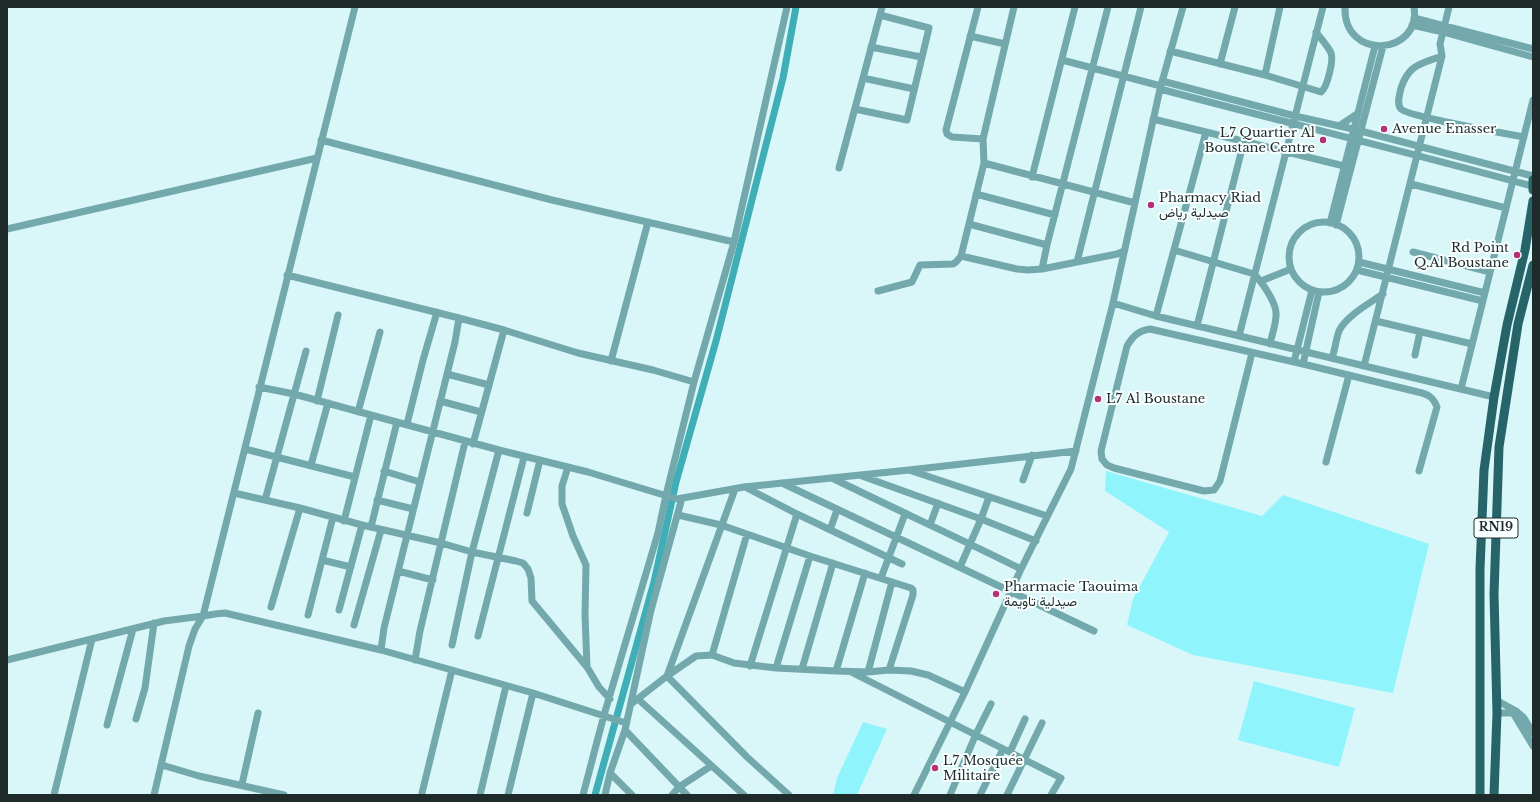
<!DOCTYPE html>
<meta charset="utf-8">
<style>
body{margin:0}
#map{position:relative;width:1540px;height:802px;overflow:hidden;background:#d9f7f9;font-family:"Libre Baskerville",serif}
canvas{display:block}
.frame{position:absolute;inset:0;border:8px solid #1f2a2b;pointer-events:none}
</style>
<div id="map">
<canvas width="1540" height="802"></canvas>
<div class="frame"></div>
</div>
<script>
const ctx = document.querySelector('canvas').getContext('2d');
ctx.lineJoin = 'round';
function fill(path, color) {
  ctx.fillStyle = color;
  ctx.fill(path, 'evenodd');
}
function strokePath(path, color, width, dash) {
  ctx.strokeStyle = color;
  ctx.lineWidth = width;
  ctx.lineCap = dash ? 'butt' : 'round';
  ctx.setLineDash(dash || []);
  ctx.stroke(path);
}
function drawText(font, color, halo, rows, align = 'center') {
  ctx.font = font + ' "Libre Baskerville",Vazirmatn,serif';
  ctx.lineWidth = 4;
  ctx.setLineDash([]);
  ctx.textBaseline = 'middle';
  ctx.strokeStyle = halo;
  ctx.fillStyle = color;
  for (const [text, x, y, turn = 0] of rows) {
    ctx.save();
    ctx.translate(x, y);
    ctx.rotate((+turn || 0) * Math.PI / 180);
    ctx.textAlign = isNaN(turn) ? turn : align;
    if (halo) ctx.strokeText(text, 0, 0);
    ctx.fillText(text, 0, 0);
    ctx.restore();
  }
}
const green = new Path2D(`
 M1106 471 1262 516 1283 495 1429 544 1393 693 1193 655 1127 625 1133 599 1169 532 1105 491Z
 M1254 681 1355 708 1339 767 1238 740Z
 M863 722 887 729 857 795H833L837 778Z`);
const canal = new Path2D(`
 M595 795 654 582 676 482 716 341 783 78 796 7`);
const minor = new Path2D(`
 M978 7 946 130 947 134 952 137 983 139
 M1345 7C1343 62 1422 55 1414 7
 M1414 18 1533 49
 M1412 25 1443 32 1533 57
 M970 36 1005 44
 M871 47 921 57
 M1170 51 1265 75 1321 92C1327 88 1334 60 1331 53 1328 46 1321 39 1316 32
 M1442 56C1421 64 1409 64 1401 88 1400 94 1396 103 1401 109 1407 116 1507 134 1524 137
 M1062 60 1161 86
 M1220 64 1235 7
 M1265 75 1280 7
 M863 78 914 89
 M1162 81 1295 116 1353 129 1533 176
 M1160 89C1284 122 1408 152 1532 186
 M855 109 907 120 929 28 880 15
 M1153 119 1344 166
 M1339 126 1357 114
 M321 140 552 200 734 242
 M984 163 1135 203
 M839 168 882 7
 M1032 177 1075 7
 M1411 184 1506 208
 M976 194 1055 215
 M1289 257a35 35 0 1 1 70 0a35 35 0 1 1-70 0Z
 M1330 223 1375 46
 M969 224 1047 245
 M1336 225 1383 46
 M7 229 317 158
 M1174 250 1254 274C1262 282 1275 301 1276 312 1277 322 1272 334 1270 344
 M1413 252 1490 272
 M961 256 1017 269 1028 270 1042 269 1117 254 1124 251
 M1077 262 1141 7
 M1359 262 1485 293
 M1042 269 1047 245 1108 7
 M1357 270 1483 301
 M287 275 459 318 504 330 578 353 653 370 694 382
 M1261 281 1291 269
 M878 291 912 282 920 265 953 264 956 262 961 256 984 163 983 139 1014 7
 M1113 303 1156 316 1494 397
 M1156 316 1206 132
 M1376 321 1472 344
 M1197 326 1244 141
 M1239 336 1323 7
 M1252 353 1220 481 1214 490 1204 491 1114 468 1107 465 1102 459 1101 451 1127 346C1133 336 1138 331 1150 329L1303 364 1418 392C1428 394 1433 397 1437 407L1419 471
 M1415 355 1420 332
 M1332 358C1335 350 1336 339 1339 331 1346 316 1370 303 1383 294
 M611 361 648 222
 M1294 362 1312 290
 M1303 364 1319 292
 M1364 366 1442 56 1440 44 1449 7
 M447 374 489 385
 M259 387 294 394 499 450 588 472 677 499 744 487 909 470 1076 451
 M1461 389 1533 100
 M317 401 338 315
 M440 401 481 412
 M358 412 380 332
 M407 424 423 360 437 312
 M473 444 504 330
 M245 449 355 477
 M1326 462 1349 375
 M311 465 328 403
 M568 467 562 486V504L573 536 586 565 585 615 587 667
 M384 471 420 482
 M912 471 1047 516
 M862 476 981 519 1036 541
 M832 478C895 509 959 538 1021 569
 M1023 480 1032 455
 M782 483 1094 631
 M745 487 797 514 902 564
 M234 493 300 508 362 525 441 543 472 552 499 450
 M265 500 306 351
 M377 500 413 509
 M527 513 540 460
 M678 515 721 525 810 556 911 588 913 590V595L889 670
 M344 521 371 415
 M930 525 938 503
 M371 527 397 422
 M830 530 837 510
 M322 560 351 567
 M960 567 981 519 989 497
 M398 571 433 580
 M881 578 905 514
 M271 607 300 508
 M339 610 362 525
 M308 615 333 517
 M354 625 381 530
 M478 636 524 457
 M452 645 472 552 516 561 523 563 528 569 531 578 532 601 587 667 599 687 610 699
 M381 650 384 628 455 342 459 318
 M712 655 747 534
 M7 660 164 621 203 616 215 614 225 613 381 650 533 693 626 723
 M415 660 420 631 465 442
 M750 666 797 514
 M776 668 810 556
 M802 669 833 563
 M836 671 865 573
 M868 672 892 582
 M853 673 1061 778 1051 795
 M638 699 744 795
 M1496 700 1516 711 1524 718 1533 733
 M631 704 667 676 735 489
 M1497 713H1513L1533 746
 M136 719 145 688 154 623
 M107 725 133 629
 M625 730 687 795
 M1010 752 1025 719
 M162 765 199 776 284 795
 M610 773 632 795
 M242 784 258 713
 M422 793 452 670
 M54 795 92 639
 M154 795 189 646 195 629 203 616C253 413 303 210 355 7
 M480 795 506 686
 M508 795 533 693
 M583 795 604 715 658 533 666 495 694 382 734 242 787 7
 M605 795 610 773 625 730 651 610 682 498
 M672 795 679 787 711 766
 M789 795 747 757 667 676 696 656 712 655 734 663 776 668 836 671 868 672 889 670 911 671 928 675 965 692
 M914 795 965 692 1021 569 1071 469 1113 303 1160 89 1183 7
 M950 795 976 734 991 704
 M980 795 1003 749
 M1007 795 1042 723`);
const major = new Path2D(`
 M1533 180V190
 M1480 795V569L1484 470 1494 397 1507 325 1525 250 1533 201
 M1494 795 1497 713 1494 594 1499 447 1518 324 1533 265`);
const markers = [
 [1384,129,4,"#b43177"],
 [1323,140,4,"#b43177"],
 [1151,205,4,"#b43177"],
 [1517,255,4,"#b43177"],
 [1098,399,4,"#b43177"],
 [996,594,4,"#b43177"],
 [935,768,4,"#b43177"]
];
const shields = [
 [1496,528,44]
];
const shieldNames = [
 ["RN19",1496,528]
];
const poiNames = [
 ["Avenue Enasser",1392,129],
 ["L7 Quartier Al",1315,133,"right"],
 ["Boustane Centre",1315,148,"right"],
 ["Pharmacy Riad",1159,198],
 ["صيدلية رياض",1159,213],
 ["Rd Point",1509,248,"right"],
 ["Q.Al Boustane",1509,263,"right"],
 ["L7 Al Boustane",1106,399],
 ["Pharmacie Taouima",1004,587],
 ["صيدلية تاويمة",1004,602],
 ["L7 Mosquée",943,761],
 ["Militaire",943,776]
];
fill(green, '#8ff4fc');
strokePath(canal, '#3faeb6', 7);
strokePath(minor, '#73a8ac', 7);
strokePath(major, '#266469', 9);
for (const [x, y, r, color] of markers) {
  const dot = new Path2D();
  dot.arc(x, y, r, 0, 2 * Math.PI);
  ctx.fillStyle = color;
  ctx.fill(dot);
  strokePath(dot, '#f9ffff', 1.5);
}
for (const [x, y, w] of shields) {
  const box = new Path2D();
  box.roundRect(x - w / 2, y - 10, w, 20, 3);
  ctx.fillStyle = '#f9ffff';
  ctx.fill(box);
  strokePath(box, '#1f2a2b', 1);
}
drawText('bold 12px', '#1f2a2b', null, shieldNames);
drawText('13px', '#1f2a2b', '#f9ffff', poiNames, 'left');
</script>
